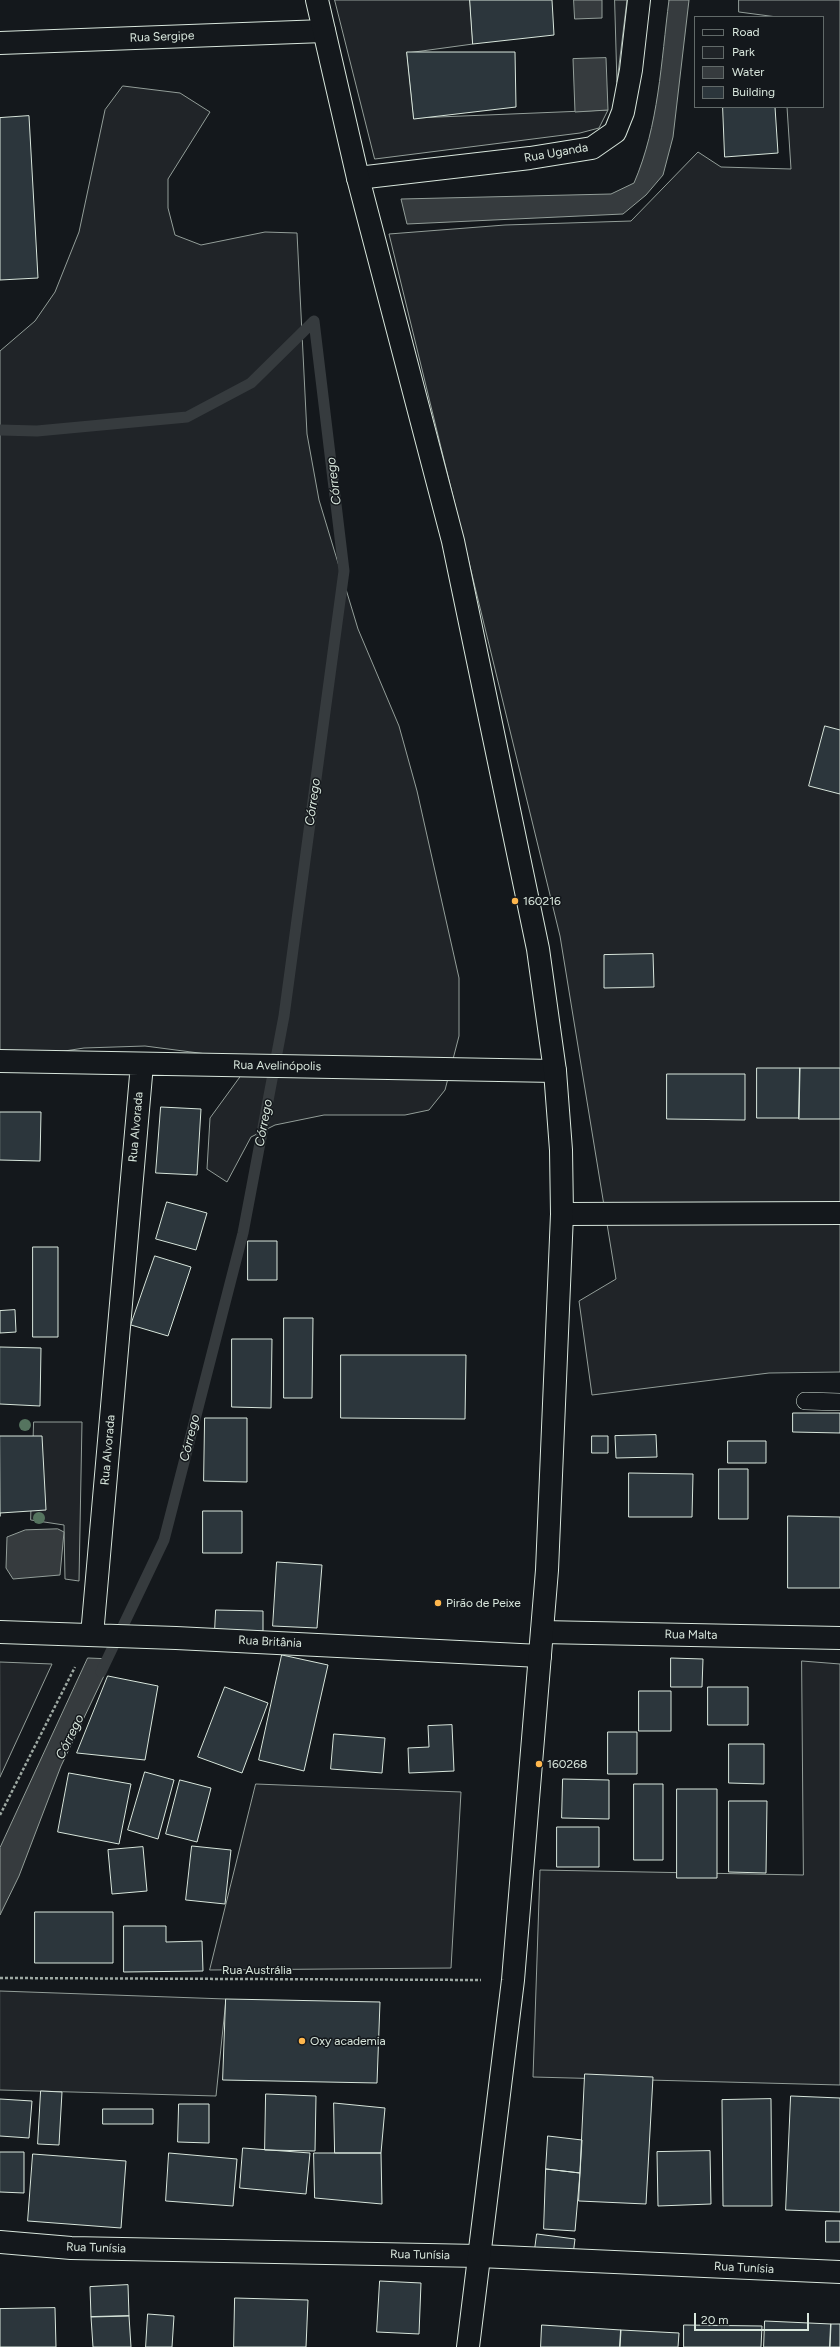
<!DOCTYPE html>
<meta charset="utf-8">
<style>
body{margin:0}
#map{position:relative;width:840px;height:2347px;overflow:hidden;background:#14181c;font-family:Figtree,sans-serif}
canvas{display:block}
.legend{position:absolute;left:694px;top:16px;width:130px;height:92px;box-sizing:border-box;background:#14181c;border:1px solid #626a69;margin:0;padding:5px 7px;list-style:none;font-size:12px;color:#d8e6dc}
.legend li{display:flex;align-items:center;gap:8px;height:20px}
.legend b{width:20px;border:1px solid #626a69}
.scale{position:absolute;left:694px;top:2313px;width:115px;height:18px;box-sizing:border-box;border:2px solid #d8e6dc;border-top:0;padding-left:5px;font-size:12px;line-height:14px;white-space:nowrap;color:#d8e6dc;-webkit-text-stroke:3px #14181c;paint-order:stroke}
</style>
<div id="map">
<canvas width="840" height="2347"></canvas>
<ul class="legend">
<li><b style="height:5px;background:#14181c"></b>Road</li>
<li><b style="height:11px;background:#202428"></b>Park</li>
<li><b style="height:11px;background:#363b3e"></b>Water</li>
<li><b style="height:11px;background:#2c363c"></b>Building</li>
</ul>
<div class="scale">20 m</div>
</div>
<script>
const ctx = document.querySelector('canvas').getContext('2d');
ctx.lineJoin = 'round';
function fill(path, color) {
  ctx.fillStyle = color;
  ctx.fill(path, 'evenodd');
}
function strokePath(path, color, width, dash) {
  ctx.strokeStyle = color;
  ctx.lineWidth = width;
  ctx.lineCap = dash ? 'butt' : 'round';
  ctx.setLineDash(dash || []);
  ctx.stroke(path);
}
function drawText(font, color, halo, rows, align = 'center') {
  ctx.font = font + ' Figtree,sans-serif';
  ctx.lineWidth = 3;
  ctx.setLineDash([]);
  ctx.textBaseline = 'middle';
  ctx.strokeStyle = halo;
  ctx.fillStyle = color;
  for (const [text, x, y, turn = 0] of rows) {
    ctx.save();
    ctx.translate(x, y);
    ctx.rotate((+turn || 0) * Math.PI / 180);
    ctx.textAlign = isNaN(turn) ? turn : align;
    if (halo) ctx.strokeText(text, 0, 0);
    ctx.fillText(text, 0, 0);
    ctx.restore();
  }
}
const green = new Path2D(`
 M335 0H470L473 44 407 53 414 118 608 110 599 128 580 133 375 159Z
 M615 0H627L617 82Z
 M739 0H840V1372L769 1373 592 1395 579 1301 616 1279 560 936 389 234 505 225 631 221 698 152 721 167 791 169 787 107H823V17H777L739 12Z
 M123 86 180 93 210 112 168 179V208L175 235 201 245 265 232 297 233 307 434 319 500 358 629 399 726 417 791 459 978V1036L445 1090 429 1110 405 1115H324L275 1125 251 1137 227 1182 207 1169 210 1118 242 1074 222 1056 145 1046 84 1048 0 1061V351L35 321 55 292 79 232 105 110Z
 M34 1422H82L79 1581 65 1579 64 1525 31 1520Z
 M802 1661 840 1664V2085L533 2077 540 1870 803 1875Z
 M0 1662 52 1664 0 1777Z
 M256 1784 461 1792 451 1968 210 1970Z
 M0 1991 226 1999 216 2096 0 2090Z`);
const water = new Path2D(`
 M574 0H602V18L575 19Z
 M669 0H689L673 137 663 175 646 195 623 214 407 224 401 199 611 194 634 183C659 125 661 62 669 0Z
 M606 58 608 110 575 112 573 59Z
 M58 1529 64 1532 60 1575 13 1579 6 1568 7 1537 25 1530Z
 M88 1658 112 1659 61 1766 19 1876 0 1915V1848Z`);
const stream = new Path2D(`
 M0 430 37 431 187 417 251 383 314 321
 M101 1672 164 1540 243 1233 284 1016 344 571 314 321`);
const building = new Path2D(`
 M470 0H552L554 35 473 44Z
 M407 52H515L516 107 414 119Z
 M723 107H775L778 153 725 157Z
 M29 116 38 278 0 280V118Z
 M825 726 840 730V794L809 786Z
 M653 954 654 987 604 988V955Z
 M757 1068H800L799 1118H757Z
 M800 1068H840V1119H799Z
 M667 1074H745V1120L667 1119Z
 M161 1107 201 1109 197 1175 156 1173Z
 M0 1112H41L40 1161 0 1160Z
 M167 1202 207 1213 196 1250 156 1239Z
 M248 1241H277V1280H248Z
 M33 1247H58V1337H33Z
 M155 1256 191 1267 168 1336 131 1325Z
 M15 1310 16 1332 0 1333V1311Z
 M284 1318H313L312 1398H284Z
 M232 1339H272L271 1408 232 1407Z
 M0 1347 41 1348 40 1406 0 1404Z
 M341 1355H466L465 1419 341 1418Z
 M793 1413H840V1433L793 1432Z
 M205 1418H247V1482L204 1481Z
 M656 1435 657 1457 616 1458 615 1436Z
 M0 1436H42L46 1510 0 1513V1516Z
 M592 1436H608V1453H592Z
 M728 1441H766V1463H728Z
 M719 1469H748V1519H719Z
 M629 1473 693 1474 692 1517H629Z
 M203 1511H242V1553H203Z
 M788 1516 840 1517V1588H788Z
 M277 1562 322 1565 317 1628 273 1626Z
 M216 1610 263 1611V1631H215Z
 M282 1655 328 1665 304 1771 259 1760Z
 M671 1658 703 1659 702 1687H671Z
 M108 1676 158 1686 145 1760 77 1753Z
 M225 1687 268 1703 242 1773 198 1757Z
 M708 1687H748V1725H708Z
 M639 1691H671V1731H639Z
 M452 1725 454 1771 409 1773 408 1748 429 1747 428 1726Z
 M608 1732H637V1774H608Z
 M334 1734 385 1738 382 1773 331 1769Z
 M729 1744H764V1784L729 1783Z
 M145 1772 174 1780 158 1839 128 1830Z
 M69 1773 131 1784 119 1844 58 1832Z
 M563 1779 609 1780V1819L562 1818Z
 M180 1780 211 1788 197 1842 166 1834Z
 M634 1784H663V1860H634Z
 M677 1789H717V1878H677Z
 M729 1801H767L766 1873 729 1872Z
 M557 1827H599V1867H557Z
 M192 1846 231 1850 225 1904 186 1900Z
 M143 1847 147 1891 112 1894 108 1850Z
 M35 1912H113V1963H35Z
 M124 1926H166V1942L202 1941 203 1971 124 1972Z
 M226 1999 380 2002 377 2083 223 2080Z
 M585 2074 653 2077 646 2204 579 2201Z
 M41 2091 62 2092 59 2145 38 2144Z
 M266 2094 316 2096 315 2151 265 2150Z
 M791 2096 840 2098V2212L786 2210Z
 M0 2099 32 2101 29 2138 0 2136Z
 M771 2099 772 2206H723L722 2100Z
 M334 2103 385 2108 381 2153H335Z
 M179 2104H209V2143L178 2142Z
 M103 2109H153V2124H103Z
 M548 2136 582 2140 580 2173 546 2169Z
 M243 2148 310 2153 306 2194 240 2188Z
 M710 2151 711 2204 658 2206 657 2152Z
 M0 2152H24V2193L0 2192Z
 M169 2153 237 2159 233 2206 166 2201Z
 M314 2153H381L382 2204 315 2198Z
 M33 2154 126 2161 121 2228 28 2221Z
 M546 2169 580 2173 575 2231 544 2229Z
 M826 2221H840V2242H826Z
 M537 2234 575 2239 573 2255 535 2249Z
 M380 2281 421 2283 419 2334 377 2332Z
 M128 2285 129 2316 91 2317 90 2287Z
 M235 2298 308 2300 306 2347H234Z
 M55 2308 56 2347H0V2309Z
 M148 2314 174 2316 172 2347H146Z
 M129 2316 131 2347H93L91 2317Z
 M765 2321 831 2324 830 2347H764Z
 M831 2324H840V2347H830Z
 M542 2325 621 2330 620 2347H541Z
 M684 2325 762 2326 761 2347H684Z
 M621 2330 679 2333 678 2347H620Z`);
const path = new Path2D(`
 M0 1815 75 1667
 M0 1978 481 1980`);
const service = new Path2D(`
 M805 1401 840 1402`);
const minor = new Path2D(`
 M0 43 324 31
 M358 178 530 158 592 148 615 132 623 112 631 70 639 0
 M0 1061 555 1071
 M562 1214 840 1213
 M0 1632 176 1638 540 1656
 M542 1632 840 1638
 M92 1635 142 1064
 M0 2242 71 2248 479 2256 840 2272`);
const primary = new Path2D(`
 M317 0 358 178 453 541 538 949 555 1071 561 1150 562 1214 547 1570 513 1980 468 2347`);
const trees = [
 [25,1425],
 [39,1518]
];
const markers = [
 [515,901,4,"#ffb74d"],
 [438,1603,4,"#ffb74d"],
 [539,1764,4,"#ffb74d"],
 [302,2041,4,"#ffb74d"]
];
const streetNames = [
 ["Rua Sergipe",162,37,-2],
 ["Rua Uganda",556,153,-10],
 ["Rua Avelinópolis",277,1066,1],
 ["Rua Alvorada",136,1127,-85],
 ["Rua Alvorada",108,1450,-85],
 ["Rua Malta",691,1635,1],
 ["Rua Britânia",270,1642,3],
 ["Rua Austrália",257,1970],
 ["Rua Tunísia",96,2248,2],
 ["Rua Tunísia",420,2255,1],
 ["Rua Tunísia",744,2268,3]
];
const poiNames = [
 ["160216",523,901],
 ["Pirão de Peixe",446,1603],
 ["160268",547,1764],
 ["Oxy academia",310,2041]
];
const waterNames = [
 ["Córrego",334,481,-97],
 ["Córrego",313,802,-82],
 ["Córrego",264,1123,-79],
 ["Córrego",190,1438,-76],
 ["Córrego",70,1737,-64]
];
fill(green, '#202428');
strokePath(green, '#939e99', 1);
fill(water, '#363b3e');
strokePath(water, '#939e99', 1);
strokePath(stream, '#363b3e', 11);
fill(building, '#2c363c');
strokePath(building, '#d8e6dc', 1);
strokePath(service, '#d8e6dc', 18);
strokePath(minor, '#d8e6dc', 24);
strokePath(primary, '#d8e6dc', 24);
strokePath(path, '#9da8a2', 2.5, [3, 2]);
strokePath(service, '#14181c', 17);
strokePath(minor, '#14181c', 22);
strokePath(primary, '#14181c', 22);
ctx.fillStyle = '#55745f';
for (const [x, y] of trees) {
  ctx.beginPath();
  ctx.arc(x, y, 6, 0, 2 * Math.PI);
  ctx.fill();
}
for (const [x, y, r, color] of markers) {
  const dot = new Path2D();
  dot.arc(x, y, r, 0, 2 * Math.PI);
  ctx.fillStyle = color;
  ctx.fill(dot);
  strokePath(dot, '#14181c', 1.5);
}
drawText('12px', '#d8e6dc', '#14181c', streetNames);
drawText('12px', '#d8e6dc', '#14181c', poiNames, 'left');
drawText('italic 13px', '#d8e6dc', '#14181c', waterNames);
</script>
